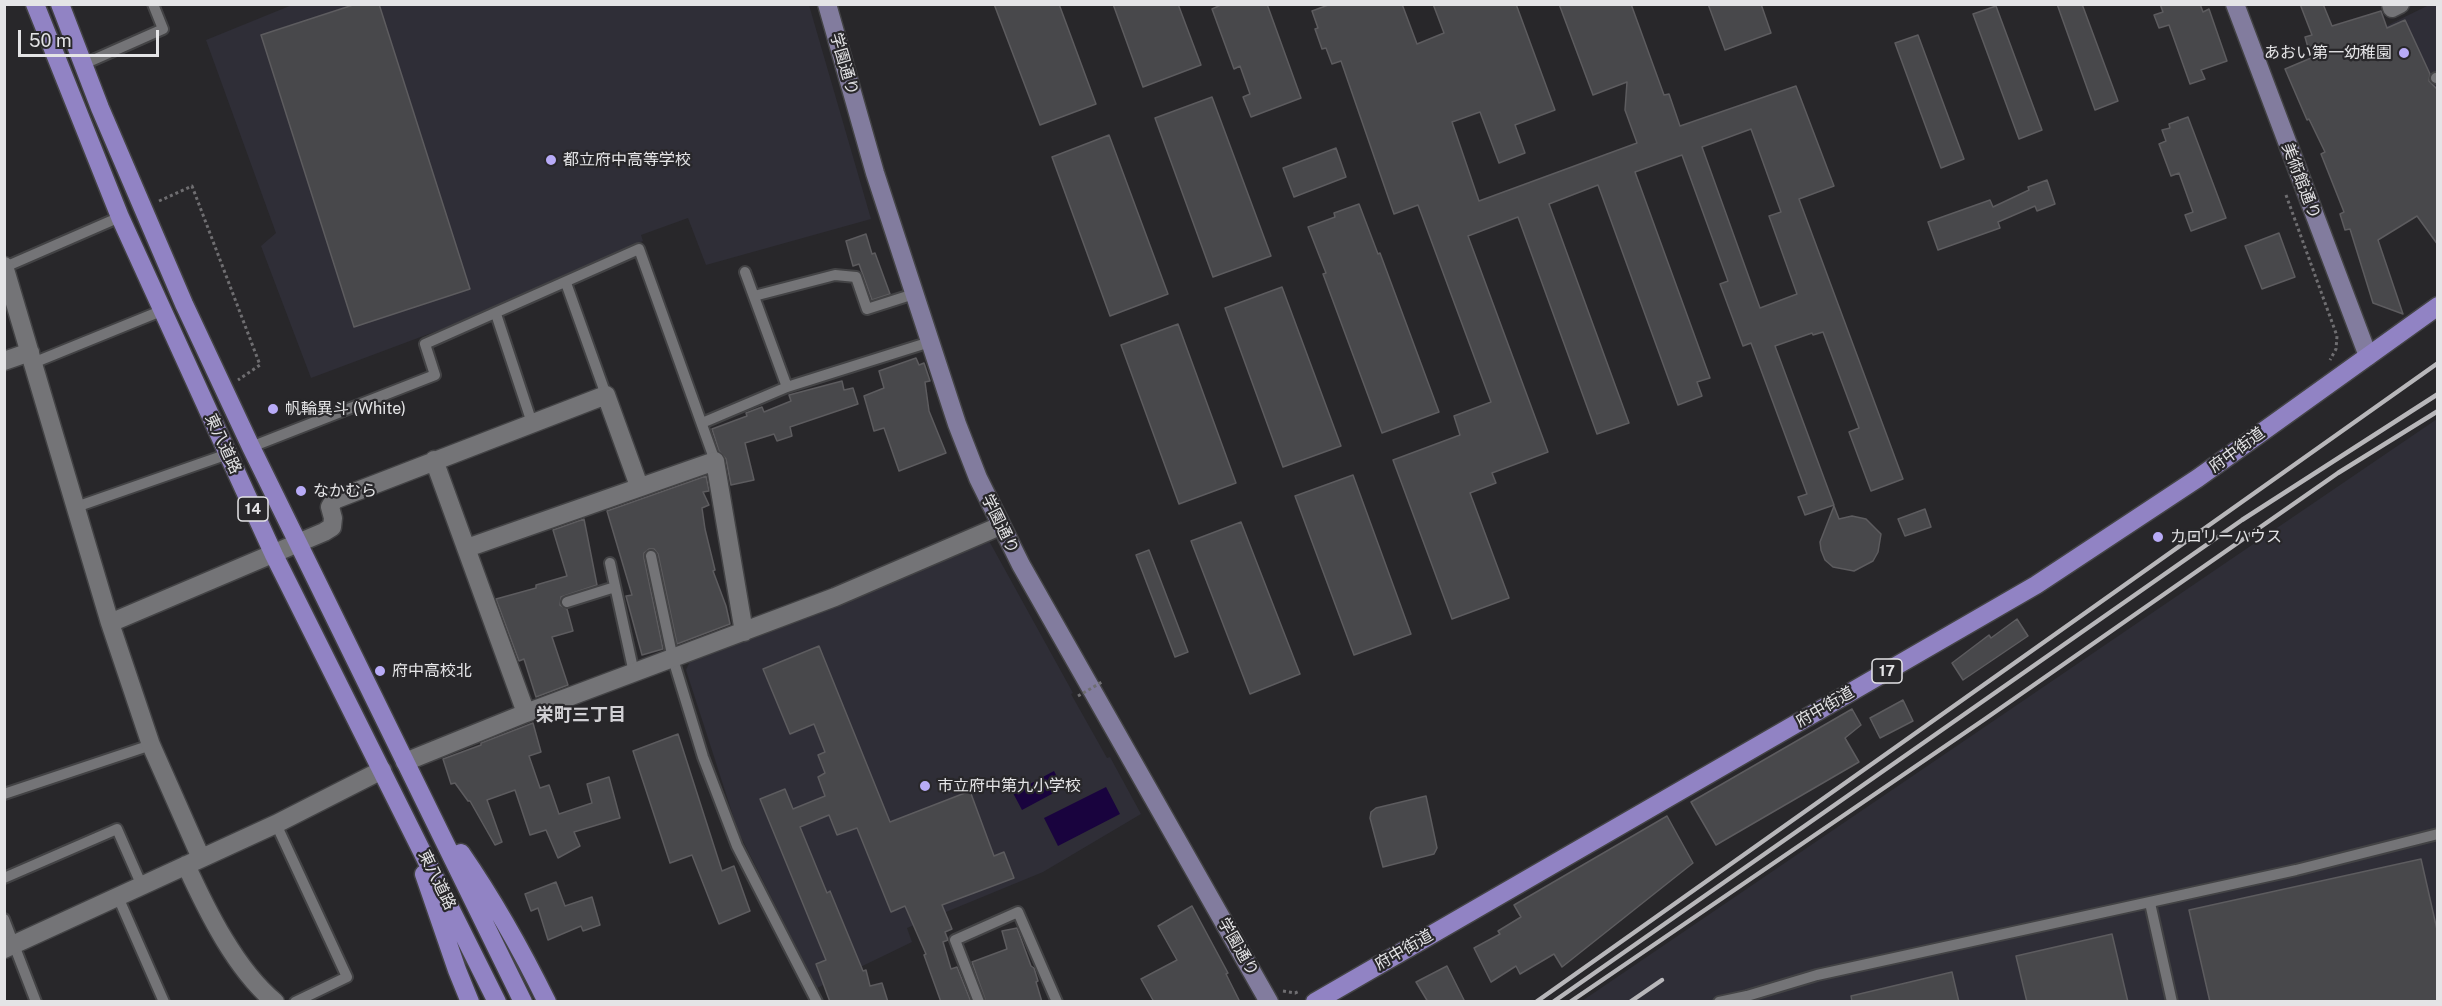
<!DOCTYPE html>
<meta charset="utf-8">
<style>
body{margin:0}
#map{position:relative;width:2442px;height:1006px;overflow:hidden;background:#28272a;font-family:"Public Sans",sans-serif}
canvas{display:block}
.frame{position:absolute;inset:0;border:6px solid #e4e4e6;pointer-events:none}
.scale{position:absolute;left:18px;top:30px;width:141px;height:27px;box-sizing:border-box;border:3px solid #e4e4e6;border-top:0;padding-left:8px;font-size:18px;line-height:21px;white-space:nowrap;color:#e4e4e6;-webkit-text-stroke:4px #28272a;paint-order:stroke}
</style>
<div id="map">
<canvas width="2442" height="1006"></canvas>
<div class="frame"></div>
<div class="scale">50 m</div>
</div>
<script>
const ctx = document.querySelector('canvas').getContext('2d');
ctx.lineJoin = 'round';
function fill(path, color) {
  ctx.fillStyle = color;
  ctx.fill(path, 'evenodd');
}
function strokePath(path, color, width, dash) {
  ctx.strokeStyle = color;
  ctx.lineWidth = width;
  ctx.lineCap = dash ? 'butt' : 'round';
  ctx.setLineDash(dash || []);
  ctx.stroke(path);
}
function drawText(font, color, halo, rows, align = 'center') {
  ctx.font = font + ' "Public Sans","Noto Sans JP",sans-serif';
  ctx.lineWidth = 4.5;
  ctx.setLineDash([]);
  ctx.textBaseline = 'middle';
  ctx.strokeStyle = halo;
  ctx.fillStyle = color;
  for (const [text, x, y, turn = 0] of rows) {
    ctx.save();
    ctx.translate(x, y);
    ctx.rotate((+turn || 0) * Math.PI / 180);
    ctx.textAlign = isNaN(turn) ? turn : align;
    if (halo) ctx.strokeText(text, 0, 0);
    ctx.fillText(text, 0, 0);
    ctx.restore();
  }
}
const built = new Path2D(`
 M292 5H809L871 219 706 265 688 218 641 235 643 241 458 323 311 378 261 246 276 233 206 40Z
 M2429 5H2437V110L2366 36Z
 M2437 419V1001H1582Z
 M988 539 1073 693 1071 694 1107 758 1110 757 1141 814 1043 872 907 928 912 942 817 988 738 831 686 670 690 661Z`);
const water = new Path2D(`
 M1054 771 1063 788 1022 810 1013 793Z
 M1106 787 1120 814 1058 846 1044 818Z`);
const building = new Path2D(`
 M356 4H379L470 289 354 327 261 35Z
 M994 4H1059L1096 104 1040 125Z
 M1113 4H1178L1201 65 1143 87Z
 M1223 4H1267L1301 98 1251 117 1243 97 1250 94 1240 66 1234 69 1212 9Z
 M1331 4H1402L1417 44 1444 33 1433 4H1516L1555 110 1515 125 1525 153 1499 163 1480 112 1452 122 1479 201 1637 143 1625 110 1627 82 1593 95 1559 4H1631L1664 95 1669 94 1680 126 1796 86 1834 186 1799 199 1903 479 1871 491 1849 432 1859 428 1823 332 1813 335 1812 333 1775 346 1834 505 1805 515 1798 497 1807 494 1751 343 1743 346 1720 284 1728 281 1682 155 1635 172 1710 378 1697 382 1702 396 1678 405 1598 185 1549 204 1629 423 1597 434 1518 217 1468 236 1548 452 1492 473 1496 483 1470 493 1509 598 1452 619 1393 460 1460 435 1454 416 1491 402 1418 205 1394 214 1341 61 1332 64 1326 48 1322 49 1315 29 1318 28 1312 11ZM1751 129 1781 212 1769 216 1797 294 1760 308 1702 147Z
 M1708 4H1761L1771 33 1725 50Z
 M2057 4H2082L2118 101 2095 110Z
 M2160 4H2200L2203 12 2209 9 2227 61 2201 70 2205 79 2190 84 2169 25 2159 28 2154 15 2163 12Z
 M2300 4H2323L2332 26 2381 11 2387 28 2405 20 2430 74 2429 81 2438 90V245L2417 216 2378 240 2403 314 2373 303 2350 229 2345 230 2340 214 2344 212 2321 154 2325 152 2309 119 2307 120 2285 69 2311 58 2305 37 2312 35Z
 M1996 6 2042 130 2019 139 1973 14Z
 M1918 35 1964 159 1941 168 1895 43Z
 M1212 97 1271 256 1213 277 1155 118Z
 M2188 117 2226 218 2191 231 2185 215 2193 212 2179 173 2171 176 2159 144 2166 141 2162 130 2170 128 2169 124Z
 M1109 135 1168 294 1110 316 1052 157Z
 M1336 148 1346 177 1294 197 1283 168Z
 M2047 180 2055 204 2037 211 2035 206 1998 222 2000 228 1938 250 1928 222 1990 200 1993 207 2029 190 2028 187Z
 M1359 204 1378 254 1380 253 1439 412 1382 433 1323 274 1326 273 1308 227 1335 217 1334 213Z
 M2279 233 2295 277 2262 289 2245 246Z
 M866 234 872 254 875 253 890 294 872 300 859 264 853 266 846 241Z
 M1282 287 1341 446 1283 467 1225 308Z
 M1178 324 1236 483 1179 504 1121 345Z
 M916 358 919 365 924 363 930 381 925 382 929 411 946 453 899 471 884 428 874 431 864 396 884 388 879 371Z
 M842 381 844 390 853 388 858 404 790 427 792 436 777 441 774 434 745 443 754 480 731 485 726 459 719 451 712 429 747 416 746 413 762 407 764 412 791 401 789 395Z
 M1353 475 1411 634 1354 655 1295 496Z
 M706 476 709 491 703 492 709 505 702 508 705 529 715 570 713 571 726 606 730 624 677 644 658 554 654 549H649L644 553V558L663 649 642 655 626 596 632 595 607 511Z
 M1834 506 1839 519 1852 516 1866 519 1881 534 1878 552 1873 561 1854 571 1833 567 1825 560 1821 550 1820 542Z
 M1925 509 1931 527 1905 536 1898 519Z
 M584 519 597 585 561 597 560 605 567 609 573 631 552 637 568 685 536 697 524 659 519 661 496 599 536 588V585L567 576 553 530Z
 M1241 522 1300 674 1250 694 1191 541Z
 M1149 550 1188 652 1175 657 1136 555Z
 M2017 619 2028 636 1963 680 1952 663 1989 635 1991 638Z
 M819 646 890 822 970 791 994 856 1004 852 1014 878 942 905 952 929 945 932 948 940 943 942 951 969 957 967 971 1002H941L924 955 926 954 905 906 891 912 857 828 837 835 829 815 800 827 827 893 830 891 863 971 866 970 870 986 882 983 888 1002H830L816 964 826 960 760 799 785 789 793 809 825 796 818 777 825 773 818 755 825 752 814 724 790 734 763 669Z
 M1903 700 1913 721 1880 738 1870 718Z
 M1852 709 1861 725 1845 738 1859 762 1716 845 1691 802Z
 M533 723 541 752 529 756 540 788 549 785 559 814 592 803 587 784 609 777 620 818 574 832 580 846 558 858 546 830 530 835 515 790 487 800 502 842 495 845 470 801H468L455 783 451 784 443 759 481 745V743Z
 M678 734 722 871 734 866 750 911 719 924 692 855 670 863 633 751Z
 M1426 796 1437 848 1434 854 1383 867 1370 818 1371 812 1376 808Z
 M1667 816 1693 863 1562 967 1554 954 1520 974 1516 966 1491 982 1474 948 1500 934 1498 931 1521 917 1514 905Z
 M2421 859 2438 934V1002H2210L2189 910Z
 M556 882 565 906 592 897 600 925 583 931 581 926 548 940 538 908 531 911 525 894Z
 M1192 906 1228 973 1226 974 1240 1002H1154L1141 979 1177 960 1158 926Z
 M1017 928 1031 966 1034 968 1038 981 1036 982 1042 1002H986L972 962 1007 949 1002 931Z
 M2112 934 2128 1002H2027L2016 956Z
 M1447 966 1465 1002H1428L1416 982Z
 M1952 972 1959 1002H1852L1851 996Z`);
const path = new Path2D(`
 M2286 195 2337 336 2336 349 2330 360
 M159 201 192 186 260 365 238 380
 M1283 991 1295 993 1300 991`);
const lane = new Path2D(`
 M84 64 163 29 153 4
 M2436 78H2438
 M5 267 120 217
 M745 272 787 387
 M566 283 606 395
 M754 296 835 275 856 277 867 309 914 294
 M496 314 532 423
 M33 363 161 311
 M702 423 787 387 930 342
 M251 447 435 375 425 344 639 249 715 461
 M76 507 228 454
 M651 556 673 659 703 757 737 846 817 1002
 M610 563 634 673
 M567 602 615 587
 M4 794 151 745
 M276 824 347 977 295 1002
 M4 878 117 829 142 886
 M118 897 164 1002
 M2150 903 2172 1002
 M4 919 36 1002
 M979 1002 955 940 1018 912 1057 1002
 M1719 1002 1747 996 1817 975 2296 870 2438 834`);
const street = new Path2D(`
 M2391 4 2392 8 2400 4
 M4 266 110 623 151 745 201 858
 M4 361 30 352
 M434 460 526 713
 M467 548 715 461 744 632
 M110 623 324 532 332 527 333 518 330 507 334 500 606 395 639 486
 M405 762 526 713 835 597 1000 526
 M186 865C207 911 236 970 275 1002
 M4 949 276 824 382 770`);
const secondary = new Path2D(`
 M827 4 875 173 957 424 978 478 1021 565 1269 1002
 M2235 4 2368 356`);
const primary = new Path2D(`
 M35 4 120 217 274 555 497 1002
 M60 4 100 108 184 304 251 447 523 1002
 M461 853C494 901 521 949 547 1002
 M424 874 457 970 470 1002
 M1315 1002 2036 585 2198 478 2438 306`);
const rail = new Path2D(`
 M1536 1002 2438 363
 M1553 1002 2242 520 2438 394
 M1570 1002 1985 719 2338 473 2438 411
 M1630 1002 1662 980`);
const pathBridge = new Path2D(`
 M1078 696 1102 682`);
const markers = [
 [2404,53,6,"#b8abf7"],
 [551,160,6,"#b8abf7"],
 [273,409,6,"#b8abf7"],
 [301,491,6,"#b8abf7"],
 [2158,537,6,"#b8abf7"],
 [380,671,6,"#b8abf7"],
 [925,786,6,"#b8abf7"]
];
const shields = [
 [253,509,30],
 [1887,671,30]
];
const shieldNames = [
 ["14",253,509],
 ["17",1887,671]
];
const poiNames = [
 ["あおい第一幼稚園",2392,53,"right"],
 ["都立府中高等学校",563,160],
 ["帆輪異斗 (White)",285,409],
 ["なかむら",313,491],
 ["カロリーハウス",2170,537],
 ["府中高校北",392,671],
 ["市立府中第九小学校",937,786]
];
const streetNames = [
 ["学園通り",844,64,74],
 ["美術館通り",2301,181,69],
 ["東八道路",223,444,65],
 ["府中街道",2237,450,-36],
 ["学園通り",1000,524,64],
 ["府中街道",1825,707,-30],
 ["東八道路",437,880,64],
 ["学園通り",1238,947,60],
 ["府中街道",1404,950,-30]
];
const neighbourhoodNames = [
 ["栄町三丁目",581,715]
];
fill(built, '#2f2e37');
fill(water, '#19033e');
fill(building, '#48484b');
strokePath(building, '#5d5c5f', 1.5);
strokePath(lane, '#434345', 14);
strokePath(street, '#434345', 21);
strokePath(secondary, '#434345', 21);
strokePath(primary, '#434345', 21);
strokePath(path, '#6f6e71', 3, [3, 3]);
strokePath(lane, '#747477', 10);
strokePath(street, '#747477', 18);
strokePath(secondary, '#827c9e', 18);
strokePath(primary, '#9183c4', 18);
strokePath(rail, '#b8b7ba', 4.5);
strokePath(pathBridge, '#6f6e71', 3, [3, 3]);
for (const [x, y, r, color] of markers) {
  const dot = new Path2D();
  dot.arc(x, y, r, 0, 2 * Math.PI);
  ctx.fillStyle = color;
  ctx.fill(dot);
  strokePath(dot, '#28272a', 2);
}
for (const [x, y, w] of shields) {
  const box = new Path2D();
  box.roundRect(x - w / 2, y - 12, w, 24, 4.5);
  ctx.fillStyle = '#28272a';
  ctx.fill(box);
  strokePath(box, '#e4e4e6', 1.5);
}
drawText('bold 15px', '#e4e4e6', null, shieldNames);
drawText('16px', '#e4e4e6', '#28272a', poiNames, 'left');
drawText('16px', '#e4e4e6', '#28272a', streetNames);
drawText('bold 18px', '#d1d0d4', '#28272a', neighbourhoodNames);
</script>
